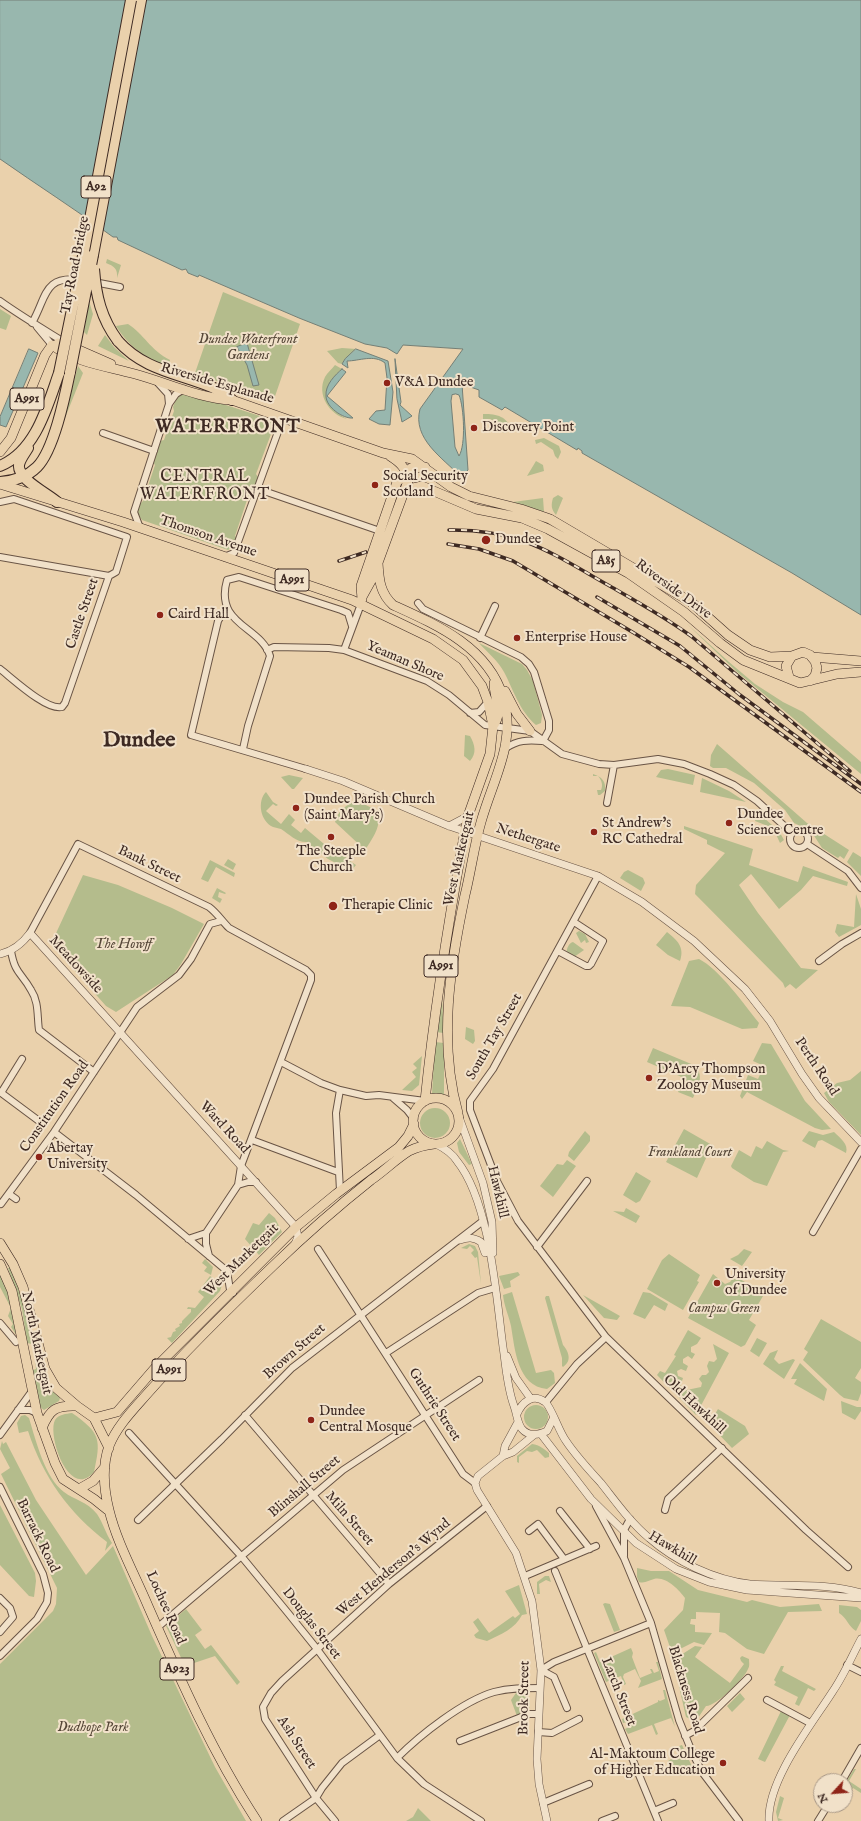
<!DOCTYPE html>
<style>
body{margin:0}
#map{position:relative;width:861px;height:1821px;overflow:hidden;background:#ead1ac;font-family:"IM FELL English",serif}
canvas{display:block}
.north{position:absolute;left:813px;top:1773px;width:40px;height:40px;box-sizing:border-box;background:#f1e1c9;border:1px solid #a99887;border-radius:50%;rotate:244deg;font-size:11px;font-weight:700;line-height:16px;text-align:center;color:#3e2a23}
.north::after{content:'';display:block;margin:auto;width:14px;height:18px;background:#8f2418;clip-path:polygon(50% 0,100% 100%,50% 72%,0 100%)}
</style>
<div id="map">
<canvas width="861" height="1821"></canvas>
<div class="north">N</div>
</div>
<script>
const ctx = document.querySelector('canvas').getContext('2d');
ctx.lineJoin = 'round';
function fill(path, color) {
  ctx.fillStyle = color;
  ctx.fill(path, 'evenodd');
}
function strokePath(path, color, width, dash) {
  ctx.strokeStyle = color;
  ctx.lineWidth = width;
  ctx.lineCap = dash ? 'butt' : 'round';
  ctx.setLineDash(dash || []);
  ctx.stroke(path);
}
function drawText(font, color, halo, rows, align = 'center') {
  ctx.font = font + ' "IM FELL English",serif';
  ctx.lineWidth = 4;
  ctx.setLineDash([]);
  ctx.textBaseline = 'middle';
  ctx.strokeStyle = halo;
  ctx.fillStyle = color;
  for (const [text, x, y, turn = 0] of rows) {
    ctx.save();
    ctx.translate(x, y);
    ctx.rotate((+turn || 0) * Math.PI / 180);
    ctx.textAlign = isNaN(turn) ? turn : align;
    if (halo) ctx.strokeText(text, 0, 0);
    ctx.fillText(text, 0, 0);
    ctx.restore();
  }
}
const green = new Path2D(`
 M107 259 121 265 117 278C118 269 114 266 106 263Z
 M223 292 300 324 273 402 195 373Z
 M89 301 93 314 87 335 84 332Z
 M0 309 11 316 6 330 0 328Z
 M128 324C144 334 150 350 170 360L168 367C144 356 131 349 116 326Z
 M105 335 114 347 129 361 98 346Z
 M342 348 356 349 345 359 342 364 338 363 327 351Z
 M335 365 342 369C321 388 321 405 347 419 330 415 316 395 325 377 327 373 332 369 335 365Z
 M78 366 83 373 63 423Z
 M186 392 266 418 271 422 274 429 271 434 256 474 258 477 250 499 247 500 235 536 237 538 235 545 228 550 142 520 137 513 139 505 143 501 155 465 153 462 160 441 164 440 174 411 173 407 177 397Z
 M483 414C498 414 506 416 513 431L503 433 500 424 490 419H483Z
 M544 438 559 446 561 452 558 459 555 456 553 450 541 442 536 444 535 440Z
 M536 461 543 465 544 471 527 476Z
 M558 495 563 498 556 515C551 509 551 505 553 498Z
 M543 498 544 512 513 502Z
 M686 623 729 662 755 684 783 702 803 712 861 762V774L737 672Z
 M479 643 522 664 527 670 533 681 542 715 541 723 536 725C519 710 514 691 504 672 498 661 487 652 479 643Z
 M465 735 470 736C475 745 477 753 470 761L464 756Z
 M717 744 807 823 849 850 844 859 840 856 838 858 822 848 811 831 794 823 785 810 754 783 726 768H713L710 766 711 755Z
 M668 769 695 775 693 785 656 777 661 770Z
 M593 774C602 777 606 781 605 791L600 795H598L597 790H601C603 785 602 781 598 776H593Z
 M289 775 303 778 294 789H292L281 777Z
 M702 778 729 791 746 802 700 792Z
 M266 792 273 802 278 805 276 806 273 804 266 811 281 824 289 814 295 820 291 825 301 833 305 828 336 854 338 852 347 858 346 860 347 859 356 865 351 871 328 859 306 842C296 842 289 834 281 829 278 828 276 828 273 827 260 821 257 801 266 792Z
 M354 802C389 808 381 827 365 850L335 822C337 813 345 805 354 802Z
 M757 812 779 831 784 840 780 843 773 828 755 821Z
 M684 826 753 849 749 865 798 882 803 866 848 882 847 886 813 876 801 890 779 909 751 874 739 885 758 913 801 968 818 970 796 989 790 984 785 988 783 983 695 894 696 885 725 853 707 844V840L684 829Z
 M853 852 861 857V876L847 862Z
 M228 859 236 864 233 870 224 865Z
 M210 860 235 873 234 877 216 867 208 882 201 879Z
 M628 870 643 878 645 883 641 891 620 878 624 872Z
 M83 875 118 885 172 908 204 924 181 964 173 975 116 1012 106 1006 51 944Z
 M217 888 226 893 225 894 219 892 218 897 222 899 220 903 212 898Z
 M856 894 861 909V925L839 937 835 932 837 924 854 927Z
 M579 931 585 934 589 942 586 943 585 940 581 943 576 933Z
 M667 932C677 940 685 947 680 961L668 955 656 945Z
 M573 942 584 950 574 957 567 953C566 949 569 943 573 942Z
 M699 959C719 969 744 1004 759 1023L757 1028 742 1029 690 1007 671 1006 689 961Z
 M442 998 444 1033 435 1032Z
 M466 1027 474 1030 475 1041 473 1044 465 1039Z
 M435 1042 444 1043V1095L432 1094Z
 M762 1043 771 1044 805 1101 831 1129 822 1130 815 1128 747 1092 742 1099 740 1096 748 1075 758 1079 764 1066 753 1061Z
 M653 1048 696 1066C704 1078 698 1087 693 1098L678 1092 684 1078 647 1062Z
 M422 1056 419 1085 412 1091 402 1090 416 1077 412 1072 417 1068 413 1064Z
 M861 1071V1135L829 1102 824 1093 837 1083 850 1080Z
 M420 1123a15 15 0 1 1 30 0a15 15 0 1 1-30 0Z
 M684 1129 712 1145 697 1178 666 1162Z
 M585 1131 590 1136V1141L574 1161 568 1156 569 1152Z
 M809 1131 823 1135 834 1132C840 1138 849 1144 846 1153L822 1140 818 1141 815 1148 802 1141Z
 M460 1139 472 1164 469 1165 459 1152 457 1143Z
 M767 1141 783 1150 789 1151 783 1152 767 1186 754 1182 732 1168 731 1166 739 1150 751 1157 756 1146 762 1149Z
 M567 1160 576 1166 553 1197 540 1186 557 1164 563 1165Z
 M636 1172 651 1181 640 1201 636 1203 623 1195Z
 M626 1208 640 1216 636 1223 613 1211 624 1212Z
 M269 1213 275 1218 282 1232 259 1255 245 1239 253 1223 259 1225Z
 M469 1244 475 1246 478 1252 481 1284 477 1257 475 1258 471 1253 474 1250 470 1246 467 1249 461 1248Z
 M744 1249 752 1252 742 1266 730 1259 738 1255Z
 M669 1254 700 1275 697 1281 699 1282 683 1310 647 1289 662 1260Z
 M205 1259 213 1267 211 1275 204 1271 207 1267 202 1263Z
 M10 1267 23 1301 32 1344 27 1343 22 1309 8 1268Z
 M0 1270 6 1282 17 1336 11 1327 13 1324 8 1316 11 1308 0 1287Z
 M518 1272 520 1275 510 1281 511 1287 504 1289 499 1276Z
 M713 1274 725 1284 730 1282 735 1276 745 1282 743 1285 763 1296 749 1320 756 1325 745 1345 741 1347 688 1318Z
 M210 1276 214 1279 213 1282 215 1286 218 1287 222 1285 220 1291 172 1343 167 1338 171 1337 173 1332 176 1331 175 1329 180 1326 179 1324 182 1323V1321L191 1312V1309H187L188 1307 195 1308 204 1297 198 1292Z
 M512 1292 536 1373 551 1370 554 1373 555 1383 547 1389C517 1386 515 1349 511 1326 509 1316 504 1306 503 1295Z
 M643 1292 650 1293 668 1304 665 1311 654 1305 645 1319 633 1314Z
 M583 1295 620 1316 617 1320 604 1318Z
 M546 1296H549L563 1345C569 1352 572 1361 563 1367L562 1366V1358L545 1298Z
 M821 1319 861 1342V1368L855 1378 861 1382V1393L858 1401 844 1398 840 1395 803 1360 808 1352 804 1349Z
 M688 1330 701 1338 697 1344 691 1347V1352L695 1354 692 1359 688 1356 683 1359V1363L688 1366 686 1371 681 1369 677 1371 678 1376 683 1378 680 1387 682 1391 701 1387 702 1383 699 1379 702 1375H706L709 1372 707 1366 709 1361 714 1362 717 1359 713 1344 729 1353 696 1415 657 1375 660 1371 665 1373 676 1356 674 1355Z
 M757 1338 767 1343 759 1357 750 1351Z
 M778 1350 774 1359 779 1364 793 1359 795 1360 784 1379 763 1364 770 1353Z
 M35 1358 46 1384 60 1398 59 1401 44 1410 40 1407 33 1370 36 1369Z
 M800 1363 827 1389 824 1401 794 1384 797 1379H791Z
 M841 1401 857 1407H861V1411L855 1420 842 1413Z
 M524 1417a12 12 0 1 1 24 0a12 12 0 1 1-24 0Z
 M718 1409 745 1426 749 1434 732 1448 709 1424Z
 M72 1413C101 1433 101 1440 94 1472 69 1501 47 1435 55 1420 59 1414 66 1414 72 1413Z
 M25 1415 29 1418C36 1441 45 1478 64 1492 74 1500 87 1501 97 1514 103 1523 106 1534 112 1543L105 1551 107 1542C69 1513 43 1477 28 1431L19 1433 17 1423 21 1416Z
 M2 1441 3 1444 6 1442 36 1500 86 1575 113 1546 152 1636 215 1767 246 1821H0V1664L53 1611 56 1604 57 1588 1 1474 10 1468 0 1449Z
 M532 1444C540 1445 544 1449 549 1453V1457L545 1458 537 1450 532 1452 527 1451 519 1457V1463L517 1462V1456Z
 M0 1505 35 1573 36 1581 34 1597 29 1596 0 1565Z
 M637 1568 651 1571H669L698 1590 747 1602 752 1600 780 1607 819 1604 822 1611 788 1612 764 1654 747 1649 725 1633 719 1632 720 1613 696 1612V1619H691L690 1624 695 1625V1632L712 1633 704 1645 694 1642 672 1653 664 1630 683 1610 685 1598C679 1590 666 1576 654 1579 649 1580 645 1584 639 1582L637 1577Z
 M545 1576H549L551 1582 546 1580 539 1584 540 1594H537V1582Z
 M519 1585 527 1614 522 1615C515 1629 501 1634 487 1641L476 1638 474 1635 479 1631 473 1622 478 1618 489 1633 513 1616 515 1618 520 1614 505 1591Z
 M605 1603 610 1604 620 1630 614 1632 603 1604Z
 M839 1605 857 1607 861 1610V1621L856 1631C848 1626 847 1618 839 1613Z
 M186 1609 202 1630 195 1635 205 1649 211 1645 240 1682 237 1685 215 1656 185 1666 166 1626Z
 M695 1646 702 1647 695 1657 730 1683 744 1664 741 1661 740 1658 742 1656 749 1659C749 1663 750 1666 748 1669 745 1678 715 1707 706 1706L698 1718 692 1720 686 1717 673 1660Z
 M631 1648 633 1653 632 1657 640 1678 652 1673 650 1669H652L654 1673 659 1671 656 1662H658L662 1679 638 1688 641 1681 635 1669 624 1674 623 1677 626 1684 624 1685 621 1676 606 1682 594 1653 596 1652 600 1662Z
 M781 1666H784L782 1671 816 1689 814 1691 808 1688 799 1706 795 1704 798 1697 774 1685 776 1682 774 1680Z
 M663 1690H665L675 1727 671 1718 654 1724 658 1734 656 1735 652 1725 628 1734 625 1729 629 1727 627 1722 623 1723 622 1719 658 1702V1700L660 1701 665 1699Z
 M516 1693 526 1695 530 1701 529 1711 517 1716 511 1700Z
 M740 1693 745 1699 732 1712 727 1706Z
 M781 1711 790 1715 765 1762 758 1759Z
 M682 1745 695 1773 688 1775 687 1773 681 1776 671 1770 668 1761 673 1758 674 1755H676L677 1757 683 1755 679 1746Z
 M854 1769H856L849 1781 861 1789V1793L853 1788 845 1797V1784Z
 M780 1796 784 1798 778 1818 783 1820 778 1821 776 1812Z
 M418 1808 431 1821H406L413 1817Z`);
const water = new Path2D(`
 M0 0H861V615L792 573 582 453V451L578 448 577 450 505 407 502 410 479 397V390L462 384 468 470 461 477C443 458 412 439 420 409L463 349 403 345 397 354 387 348 365 344 299 318 199 275 198 277 188 273 186 269 182 270 118 240 117 237H113C75 209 37 185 0 159ZM456 394 459 395C464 407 466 445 459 456L455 447 451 401 452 395Z
 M247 343 259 385 253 386 247 365 237 347Z
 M29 349 38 353 6 427 0 425V417Z
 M356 349 388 361 393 392 390 425 379 424 369 419 376 411 385 410 387 378 385 363C374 354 359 361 347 361L348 368 342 364 345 359Z
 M395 359 401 402 400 405 412 416 402 422 397 399Z
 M342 369 346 372 327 396 353 418C343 419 326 407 326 396 325 385 335 375 342 369Z`);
const minor = new Path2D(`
 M94 282 120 287
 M0 301C21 316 43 329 64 342
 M32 323C47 297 43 275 81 280
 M37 327 52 345
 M158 383 168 394 169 404
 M103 433 154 451
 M258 489 380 531
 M140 528 134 512 169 404 176 394 184 389
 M0 557 109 576
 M224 557 234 553 283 418
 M418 603 423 609 521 657 529 664 534 672 549 721V730L543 741
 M229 613 221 616 218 621 191 735 306 769
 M480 638 495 606
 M267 650 274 647 329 648 344 650 427 681 449 695 485 725 530 731 562 754 599 764 614 765 658 759 684 764 710 774 734 785 757 801 792 833
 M344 650 361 604
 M0 669C13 679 47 711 62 707L65 703 109 576 116 572 127 537 14 499 0 502
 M470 713 479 712 488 702
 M506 748C518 740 527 740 542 741
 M243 749 248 726 270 656C261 626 214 625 227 580L239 577 341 610 348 613 352 626
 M607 803 614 765
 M790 839a9 9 0 1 1 18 0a9 9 0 1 1-18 0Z
 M807 844 848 871 861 888
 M598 876 493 1069 470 1101V1110L497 1181 518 1221 606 1337 806 1530 848 1567
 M30 933 78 844 209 907C217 913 222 921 229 928L306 970 311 975V980L241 1166 238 1185 206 1233V1244L209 1256
 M11 951C15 974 21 972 31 990 39 1002 37 1016 39 1030L94 1072
 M558 951 586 966H589L591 964 603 941 574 922
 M819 961 842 944 861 933
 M281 1062 321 1083 340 1090 366 1096 379 1095 425 1101
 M0 1092 39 1121
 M1 1093 22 1059
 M392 1097 407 1110 414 1119
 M54 1132 136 1195 227 1271 230 1290 233 1293
 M252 1140 338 1172
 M238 1185 248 1182H256
 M340 1191 336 1113 340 1090
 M9 1194 16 1199
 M1 1204 54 1132 137 1007 179 975 191 959 210 924 221 921
 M813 1232 861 1149
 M188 1239 206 1233
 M537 1247 587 1181
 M318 1249 463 1474 475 1483
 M0 1323 16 1342
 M386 1353 478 1293 495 1288
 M546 1402 577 1364 606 1337
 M18 1410H30L37 1413
 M245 1415 389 1584
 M129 1433 242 1557 288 1613 317 1649 397 1758 424 1784 481 1821
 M0 1435 32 1391
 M0 1487 43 1574 48 1593 47 1602 37 1619 0 1656
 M596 1506 624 1558 651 1623 679 1720 692 1752 702 1772 739 1821
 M665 1510 668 1499 722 1448
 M560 1511 590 1549
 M138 1520 222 1439 292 1368 483 1221
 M529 1531 538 1524 564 1559
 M624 1556V1530L630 1519
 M555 1571 658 1821
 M525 1576 596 1546
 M0 1598 10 1608 13 1617 0 1632
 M158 1627 343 1470 479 1380
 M847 1665 861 1672
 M541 1670 554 1662 651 1623
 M541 1670 554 1677 567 1708
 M767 1700 810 1723
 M538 1732 552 1733 579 1719
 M685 1736 694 1731 748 1678
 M460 1741 529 1714H538
 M397 1758C420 1735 463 1701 494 1692 509 1688 524 1688 540 1688
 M842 1781 861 1748
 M543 1803 589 1784
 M654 1811 673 1803
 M283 1821 316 1798 322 1788 342 1763 380 1735
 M335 1821 316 1798 265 1719 263 1707 271 1693 282 1681 389 1584 487 1506
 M602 1821 615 1816
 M818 1821 828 1805`);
const tertiary = new Path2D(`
 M306 769 343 781 449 826 598 876 642 902 694 941 745 989 770 1021 802 1074 819 1098 861 1142
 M449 826 468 816
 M0 954C13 951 22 944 30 933L296 1227 298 1237 295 1244
 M459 1117 483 1183 492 1222 493 1253
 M436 1144C444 1148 452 1153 457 1161 490 1202 496 1295 503 1347 506 1367 507 1387 514 1406 517 1414 517 1423 522 1429 529 1437 538 1435 547 1431L553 1419
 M460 1240C468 1237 474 1237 481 1242L485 1253
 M507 1356 516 1378 531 1399
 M517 1414C522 1402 533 1393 545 1402 551 1406 559 1432 566 1441 576 1456 589 1470 601 1483 616 1502 630 1522 649 1538 675 1561 714 1580 750 1584 787 1587 825 1582 861 1593
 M541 1434 591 1499 636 1543 676 1569 709 1582 747 1590 861 1598
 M534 1435 513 1452 503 1456 478 1476 475 1483 477 1490 516 1553 532 1601 541 1670 537 1759 539 1784 547 1821
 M503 1456 505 1446 518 1422
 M769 1821C767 1780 812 1724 833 1691 844 1675 852 1656 861 1639`);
const primary = new Path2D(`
 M58 343 70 346 111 364
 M52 345C77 363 106 366 135 374 168 383 198 398 232 400L383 453 412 459 451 487 469 496 521 509 550 519 691 602 728 635 750 650 770 657 792 656 803 652 810 655 815 661 817 668 815 676 810 681
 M0 452 11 438 45 355 52 345
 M0 484 123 522 352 600 433 639 463 660 482 686 488 702 493 726 490 754 468 816 464 836C448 924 434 1012 425 1101
 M405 493 413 488 422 486 476 509 522 518 548 529 628 573 684 612 720 643 743 660 800 683 837 674 861 672
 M378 563C379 580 380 593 393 605 437 625 488 647 503 697 517 742 493 779 481 822 474 846 471 871 465 895 450 966 438 1042 458 1113
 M362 597 372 579 408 481C406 468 401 463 390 456
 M362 599 361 586 397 482 411 468 425 467
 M812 657 861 661
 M789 677 786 666 792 656
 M505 691 517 714 530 731
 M493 726C504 712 494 699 494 683
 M413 1121a23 23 0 1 1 46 0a23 23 0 1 1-46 0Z
 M0 1243 13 1264 23 1287 45 1369 56 1388 77 1406 94 1418 109 1448
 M0 1264 12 1291 37 1413 55 1463 63 1479 94 1499 109 1511
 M94 1418 117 1412 155 1368 296 1227 336 1194 399 1147 408 1136 414 1124
 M42 1428C50 1409 56 1405 77 1406
 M79 1489 93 1481 105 1467
 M257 1821C213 1754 180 1679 148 1606 135 1575 117 1543 109 1510 104 1490 102 1466 109 1446 117 1426 133 1410 147 1394 187 1349 230 1307 274 1265 305 1235 337 1207 371 1180 384 1171 396 1159 409 1151 417 1147 425 1145 434 1144`);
const trunk = new Path2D(`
 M93 255 141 0
 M118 341C145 371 179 373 214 388 220 391 226 396 232 400
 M28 448C25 453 20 459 19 465 17 479 47 493 57 502
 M0 466C36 451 47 407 59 373
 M0 482C13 481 27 477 37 467 54 450 65 396 70 372`);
const rail = new Path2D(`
 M449 530C519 529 550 552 608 585 636 601 665 617 691 636L850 771
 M448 544 479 549 513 561 634 633 689 667 861 792
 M339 561 366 552
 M597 597 680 646 740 695 861 784`);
const trunkBridge = new Path2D(`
 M94 269C96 296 101 318 118 341
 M70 372 93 255
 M59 373 84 251 131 0`);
const markers = [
 [387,383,4,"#8f2418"],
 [474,428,4,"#8f2418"],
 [375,485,4,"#8f2418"],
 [486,540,5,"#8f2418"],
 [160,615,4,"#8f2418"],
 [517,638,4,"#8f2418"],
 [296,808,4,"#8f2418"],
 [729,823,4,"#8f2418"],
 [594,832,4,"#8f2418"],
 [331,837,4,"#8f2418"],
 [333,906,5,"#8f2418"],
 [649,1078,4,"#8f2418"],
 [39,1157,4,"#8f2418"],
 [717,1283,4,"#8f2418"],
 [311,1420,4,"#8f2418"],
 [723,1763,4,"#8f2418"]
];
const shields = [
 [96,187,30],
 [27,399,34],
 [606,561,28],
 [292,580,34],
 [441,966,34],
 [169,1370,34],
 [177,1669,34]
];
const shieldNames = [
 ["A92",96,187],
 ["A991",27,399],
 ["A85",606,561],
 ["A991",292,580],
 ["A991",441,966],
 ["A991",169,1370],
 ["A923",177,1669]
];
const streetNames = [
 ["Tay Road Bridge",76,265,-79],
 ["Riverside Esplanade",217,384,16],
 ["Thomson Avenue",208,537,19],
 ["Riverside Drive",673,590,36],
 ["Castle Street",83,614,-71],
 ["Yeaman Shore",405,662,23],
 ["Nethergate",528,839,18],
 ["West Marketgait",460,859,-77],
 ["Bank Street",149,865,26],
 ["Meadowside",75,965,48],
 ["South Tay Street",495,1037,-60],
 ["Perth Road",816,1067,56],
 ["Constitution Road",55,1107,-55],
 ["Ward Road",224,1128,47],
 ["Hawkhill",497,1192,77],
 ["West Marketgait",242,1260,-44],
 ["North Marketgait",36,1343,78],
 ["Brown Street",295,1352,-41],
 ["Guthrie Street",434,1405,57],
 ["Old Hawkhill",694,1405,43],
 ["Blinshall Street",305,1487,-40],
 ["Miln Street",349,1519,49],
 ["Barrack Road",37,1536,64],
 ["Hawkhill",672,1549,31],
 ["West Henderson's Wynd",394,1568,-40],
 ["Lochee Road",165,1608,66],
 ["Douglas Street",311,1624,52],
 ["Blackness Road",685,1690,73],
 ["Larch Street",618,1692,68],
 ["Brook Street",525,1698,-89],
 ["Ash Street",296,1743,57]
];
const parkNames = [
 ["Dundee Waterfront",248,340],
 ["Gardens",248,356],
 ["The Howff",123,945],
 ["Frankland Court",690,1153],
 ["Campus Green",724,1309],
 ["Dudhope Park",93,1728]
];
const poiNames = [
 ["V&A Dundee",395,383],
 ["Discovery Point",482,428],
 ["Social Security",383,477],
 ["Scotland",383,493],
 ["Dundee",495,540],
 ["Caird Hall",168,615],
 ["Enterprise House",525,638],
 ["Dundee Parish Church",304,800],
 ["(Saint Mary's)",304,816],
 ["Dundee",737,815],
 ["Science Centre",737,831],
 ["St Andrew's",602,824],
 ["RC Cathedral",602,840],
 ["The Steeple",331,852,"center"],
 ["Church",331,868,"center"],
 ["Therapie Clinic",342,906],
 ["D'Arcy Thompson",657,1070],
 ["Zoology Museum",657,1086],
 ["Abertay",47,1149],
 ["University",47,1165],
 ["University",725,1275],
 ["of Dundee",725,1291],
 ["Dundee",319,1412],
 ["Central Mosque",319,1428],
 ["Al-Maktoum College",715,1755,"right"],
 ["of Higher Education",715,1771,"right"]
];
const quarterNames = [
 ["CENTRAL",205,478],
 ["WATERFRONT",205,496]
];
const districtNames = [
 ["WATERFRONT",228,428]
];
const townNames = [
 ["Dundee",139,741]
];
fill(green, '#b4bc8c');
fill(water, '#98b7ae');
strokePath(water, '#747f76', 1);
strokePath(minor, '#695445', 8);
strokePath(tertiary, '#695445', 8);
strokePath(primary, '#3e2a23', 10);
strokePath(trunk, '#3e2a23', 12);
strokePath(minor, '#f1e1c9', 6);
strokePath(tertiary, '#f1e1c9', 7);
strokePath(primary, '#ead1ac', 9);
strokePath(trunk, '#ead1ac', 10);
strokePath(rail, '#3e2a23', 3.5);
strokePath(rail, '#f1e1c9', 2, [6]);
strokePath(trunkBridge, '#3e2a23', 12, []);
strokePath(trunkBridge, '#ead1ac', 10);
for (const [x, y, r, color] of markers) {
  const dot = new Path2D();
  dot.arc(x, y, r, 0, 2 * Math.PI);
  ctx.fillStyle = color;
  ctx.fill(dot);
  strokePath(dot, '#f1e1c9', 1.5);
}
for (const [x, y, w] of shields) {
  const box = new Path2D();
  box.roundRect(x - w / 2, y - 11, w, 22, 3);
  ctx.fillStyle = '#f1e1c9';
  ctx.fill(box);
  strokePath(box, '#3e2a23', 1);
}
drawText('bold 13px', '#3e2a23', null, shieldNames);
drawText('14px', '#3e2a23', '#f1e1c9', streetNames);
drawText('italic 14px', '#564738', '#f1e1c9', parkNames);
drawText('14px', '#3e2a23', '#f1e1c9', poiNames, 'left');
ctx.letterSpacing = '1px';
drawText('16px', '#3e2a23', '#f1e1c9', quarterNames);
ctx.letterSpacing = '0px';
ctx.letterSpacing = '1px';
drawText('bold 18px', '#3e2a23', '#f1e1c9', districtNames);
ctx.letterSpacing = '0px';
drawText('bold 22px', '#3e2a23', '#f1e1c9', townNames);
</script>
